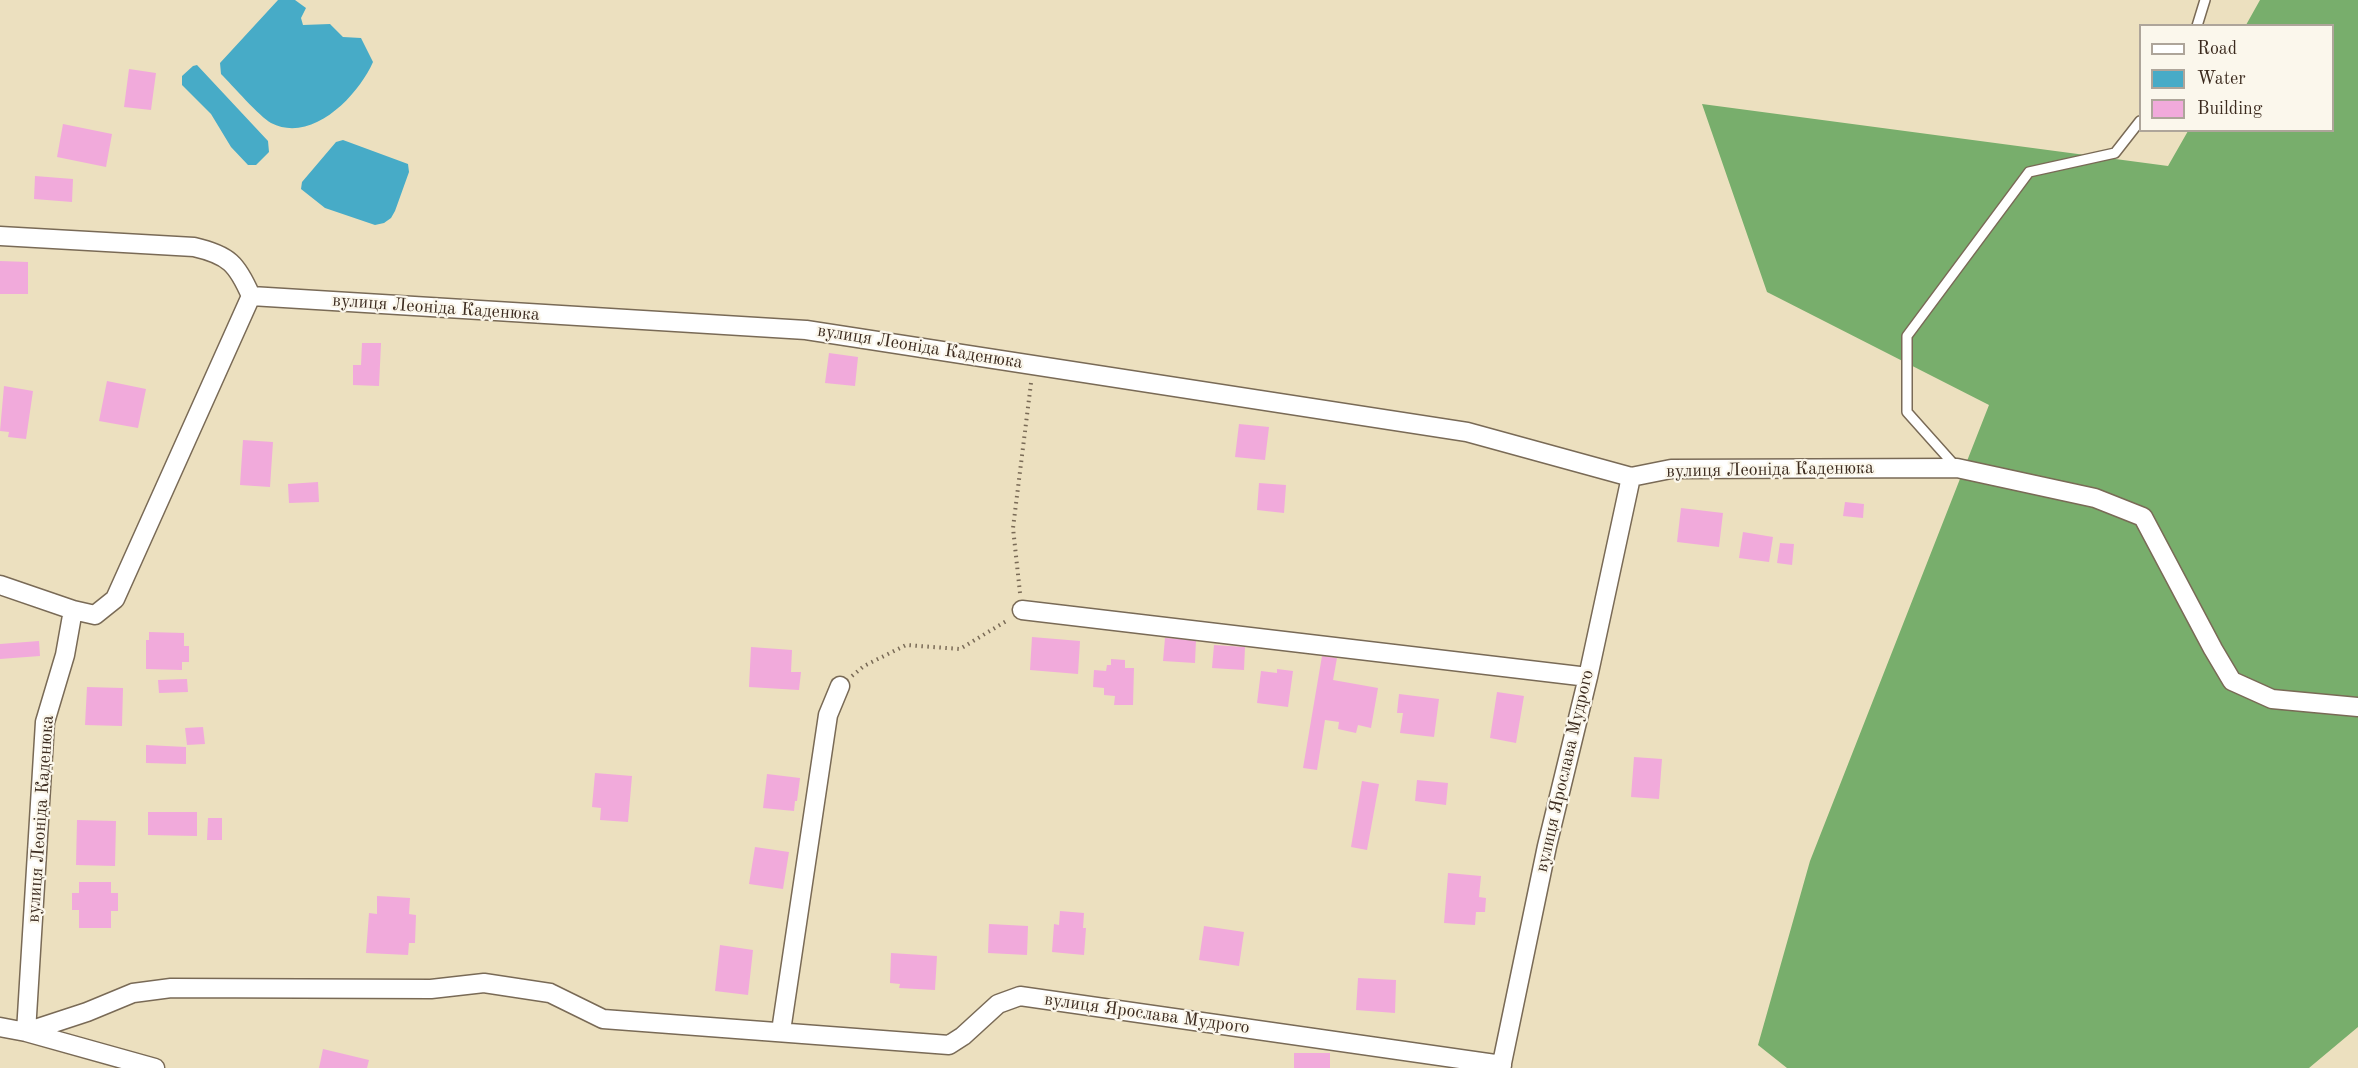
<!DOCTYPE html>
<meta charset="utf-8">
<style>
body{margin:0}
#map{position:relative;width:2358px;height:1068px;overflow:hidden;background:#ece0bf;font-family:"Old Standard TT",serif}
canvas{display:block}
.legend{position:absolute;left:2139px;top:24px;width:195px;height:108px;box-sizing:border-box;background:#fbf7ec;border:2px solid #aea59a;margin:0;padding:8px 10px;list-style:none;font-size:18px;color:#3b2a1e}
.legend li{display:flex;align-items:center;gap:12px;height:30px}
.legend b{width:30px;border:2px solid #aea59a}
</style>
<div id="map">
<canvas width="2358" height="1068"></canvas>
<ul class="legend">
<li><b style="height:8px;background:#fff"></b>Road</li>
<li><b style="height:16px;background:#47abc7"></b>Water</li>
<li><b style="height:16px;background:#f1aadb"></b>Building</li>
</ul>
</div>
<script>
const ctx = document.querySelector('canvas').getContext('2d');
ctx.lineJoin = 'round';
function fill(path, color) {
  ctx.fillStyle = color;
  ctx.fill(path, 'evenodd');
}
function strokePath(path, color, width, dash) {
  ctx.strokeStyle = color;
  ctx.lineWidth = width;
  ctx.lineCap = dash ? 'butt' : 'round';
  ctx.setLineDash(dash || []);
  ctx.stroke(path);
}
function drawText(font, color, halo, rows, align = 'center') {
  ctx.font = font + ' "Old Standard TT",serif';
  ctx.lineWidth = 4.5;
  ctx.setLineDash([]);
  ctx.textBaseline = 'middle';
  ctx.strokeStyle = halo;
  ctx.fillStyle = color;
  for (const [text, x, y, turn = 0] of rows) {
    ctx.save();
    ctx.translate(x, y);
    ctx.rotate((+turn || 0) * Math.PI / 180);
    ctx.textAlign = isNaN(turn) ? turn : align;
    if (halo) ctx.strokeText(text, 0, 0);
    ctx.fillText(text, 0, 0);
    ctx.restore();
  }
}
const forest = new Path2D(`
 M2260 0H2358V1027L2309 1068H1787L1758 1045 1810 861 1989 405 1767 292 1702 104 2168 166 2188 131 2332 130V26L2246 25Z`);
const water = new Path2D(`
 M278 0H295L306 8 301 18 303 25 330 24 343 37 361 38 373 62C358 96 312 144 271 123 260 117 232 85 221 74L220 63Z
 M197 65 268 141 269 152 256 165H248L231 147 211 114 182 85V76L193 66Z
 M343 140 408 164 409 172 395 211 391 218 384 223 375 225 325 208 301 189 302 182 336 142Z`);
const building = new Path2D(`
 M129 69 156 73 151 110 124 107Z
 M63 124 112 134 106 167 57 157Z
 M35 176 73 179 72 202 34 199Z
 M0 261 28 262V294H0Z
 M362 343H381L379 386 353 385V365H361Z
 M829 353 858 357 855 386 825 383Z
 M107 381 146 389 138 428 99 421Z
 M4 386 33 391 26 439 8 437 9 432 0 431Z
 M1239 424 1269 427 1265 460 1235 457Z
 M243 440 273 442 270 487 240 485Z
 M318 482 319 502 289 503 288 484Z
 M1259 483 1286 485 1284 513 1257 510Z
 M1845 502 1864 504 1863 518 1843 516Z
 M1681 508 1723 513 1719 547 1677 542Z
 M1743 532 1773 537 1769 562 1739 558Z
 M1780 543 1794 544 1792 565 1777 563Z
 M149 632 184 633V646H189V662H182V670L146 669V640H149Z
 M1032 637 1080 641 1078 674 1030 670Z
 M1165 638 1196 640 1195 663 1163 661Z
 M39 641 40 656 0 659V644Z
 M1214 645 1245 647 1244 670 1212 668Z
 M751 647 792 650 791 672H801L799 690 749 687Z
 M1322 656 1337 658 1333 680 1378 688 1371 728 1358 725 1356 733 1338 729 1339 722 1325 720 1317 770 1303 768Z
 M1111 659 1125 660V668H1134L1133 705H1114L1115 696 1104 695V688L1093 687 1094 670 1106 671 1107 665H1111Z
 M1277 669 1293 671 1288 707 1257 703 1261 671 1277 673Z
 M187 679 188 692 159 693 158 680Z
 M87 687 123 688 122 726 85 725Z
 M1497 692 1524 696 1516 743 1490 738Z
 M1399 694 1439 699 1434 737 1400 733 1403 713H1397Z
 M203 727 205 744 187 745 185 728Z
 M146 745 186 747V764L146 763Z
 M1634 757 1662 759 1659 799 1631 797Z
 M595 773 632 776 628 822 600 820 601 808 592 807Z
 M767 774 800 778 797 801H795L794 811 763 808Z
 M1417 780 1448 783 1446 805 1415 801Z
 M1362 781 1379 784 1367 850 1351 847Z
 M148 812H197V836L148 835Z
 M208 818H222V840H207Z
 M77 820 116 821 115 866 76 865Z
 M755 847 789 852 783 889 749 884Z
 M1448 873 1481 876 1479 897 1486 898 1485 912H1476L1475 925 1444 923Z
 M79 882H111V893H118V911H111V928H79V910H72V893H79Z
 M377 896 410 898 409 914 416 915 415 943H409L408 955 366 953 369 913 377 914Z
 M1060 911 1084 913 1083 928H1086L1084 955 1052 952 1054 924 1059 925Z
 M989 924 1028 926 1027 955 988 953Z
 M1204 926 1244 932 1239 966 1199 960Z
 M720 945 753 950 748 995 715 991Z
 M891 953 937 956 935 990 899 988 900 984 890 983Z
 M1358 978 1396 980 1395 1013 1356 1010Z
 M323 1049 369 1060 367 1068H319Z
 M1294 1053H1330V1068H1294Z`);
const path = new Path2D(`
 M1020 593 1013 528 1031 383
 M852 676 864 666 906 645 960 649 1008 620`);
const lane = new Path2D(`
 M2197 26 2205 0
 M1957 468 1907 412V336L2029 172 2115 153 2140 121`);
const street = new Path2D(`
 M0 236 194 247C229 255 237 264 251 296
 M0 585 73 610
 M1022 610 1588 677
 M0 1027 26 1032 155 1068
 M781 1031 828 715 840 686
 M1502 1065 1020 996 998 1004 963 1036 949 1045 603 1019 550 993 484 983 431 989 171 988 133 993 87 1012 26 1032 45 722 65 655 73 610 95 615 115 599 251 296 806 330 1467 432 1631 477 1671 469 1957 468 2095 498 2143 517 2213 649 2232 681 2272 699 2358 707
 M1501 1068 1547 846 1588 677 1631 477`);
const streetNames = [
 ["вулиця Леоніда Каденюка",436,308,4],
 ["вулиця Леоніда Каденюка",920,347,9],
 ["вулиця Леоніда Каденюка",1770,470,-1],
 ["вулиця Ярослава Мудрого",1565,771,-77],
 ["вулиця Леоніда Каденюка",41,819,-86],
 ["вулиця Ярослава Мудрого",1147,1014,8]
];
fill(forest, '#78ae6c');
fill(water, '#47abc7');
fill(building, '#f1aadb');
strokePath(lane, '#796a56', 12);
strokePath(street, '#796a56', 21);
strokePath(path, '#796a56', 4, [1.5, 4.5]);
strokePath(lane, '#fff', 9);
strokePath(street, '#fff', 18);
drawText('18px', '#3b2a1e', '#fbf7ec', streetNames);
</script>
